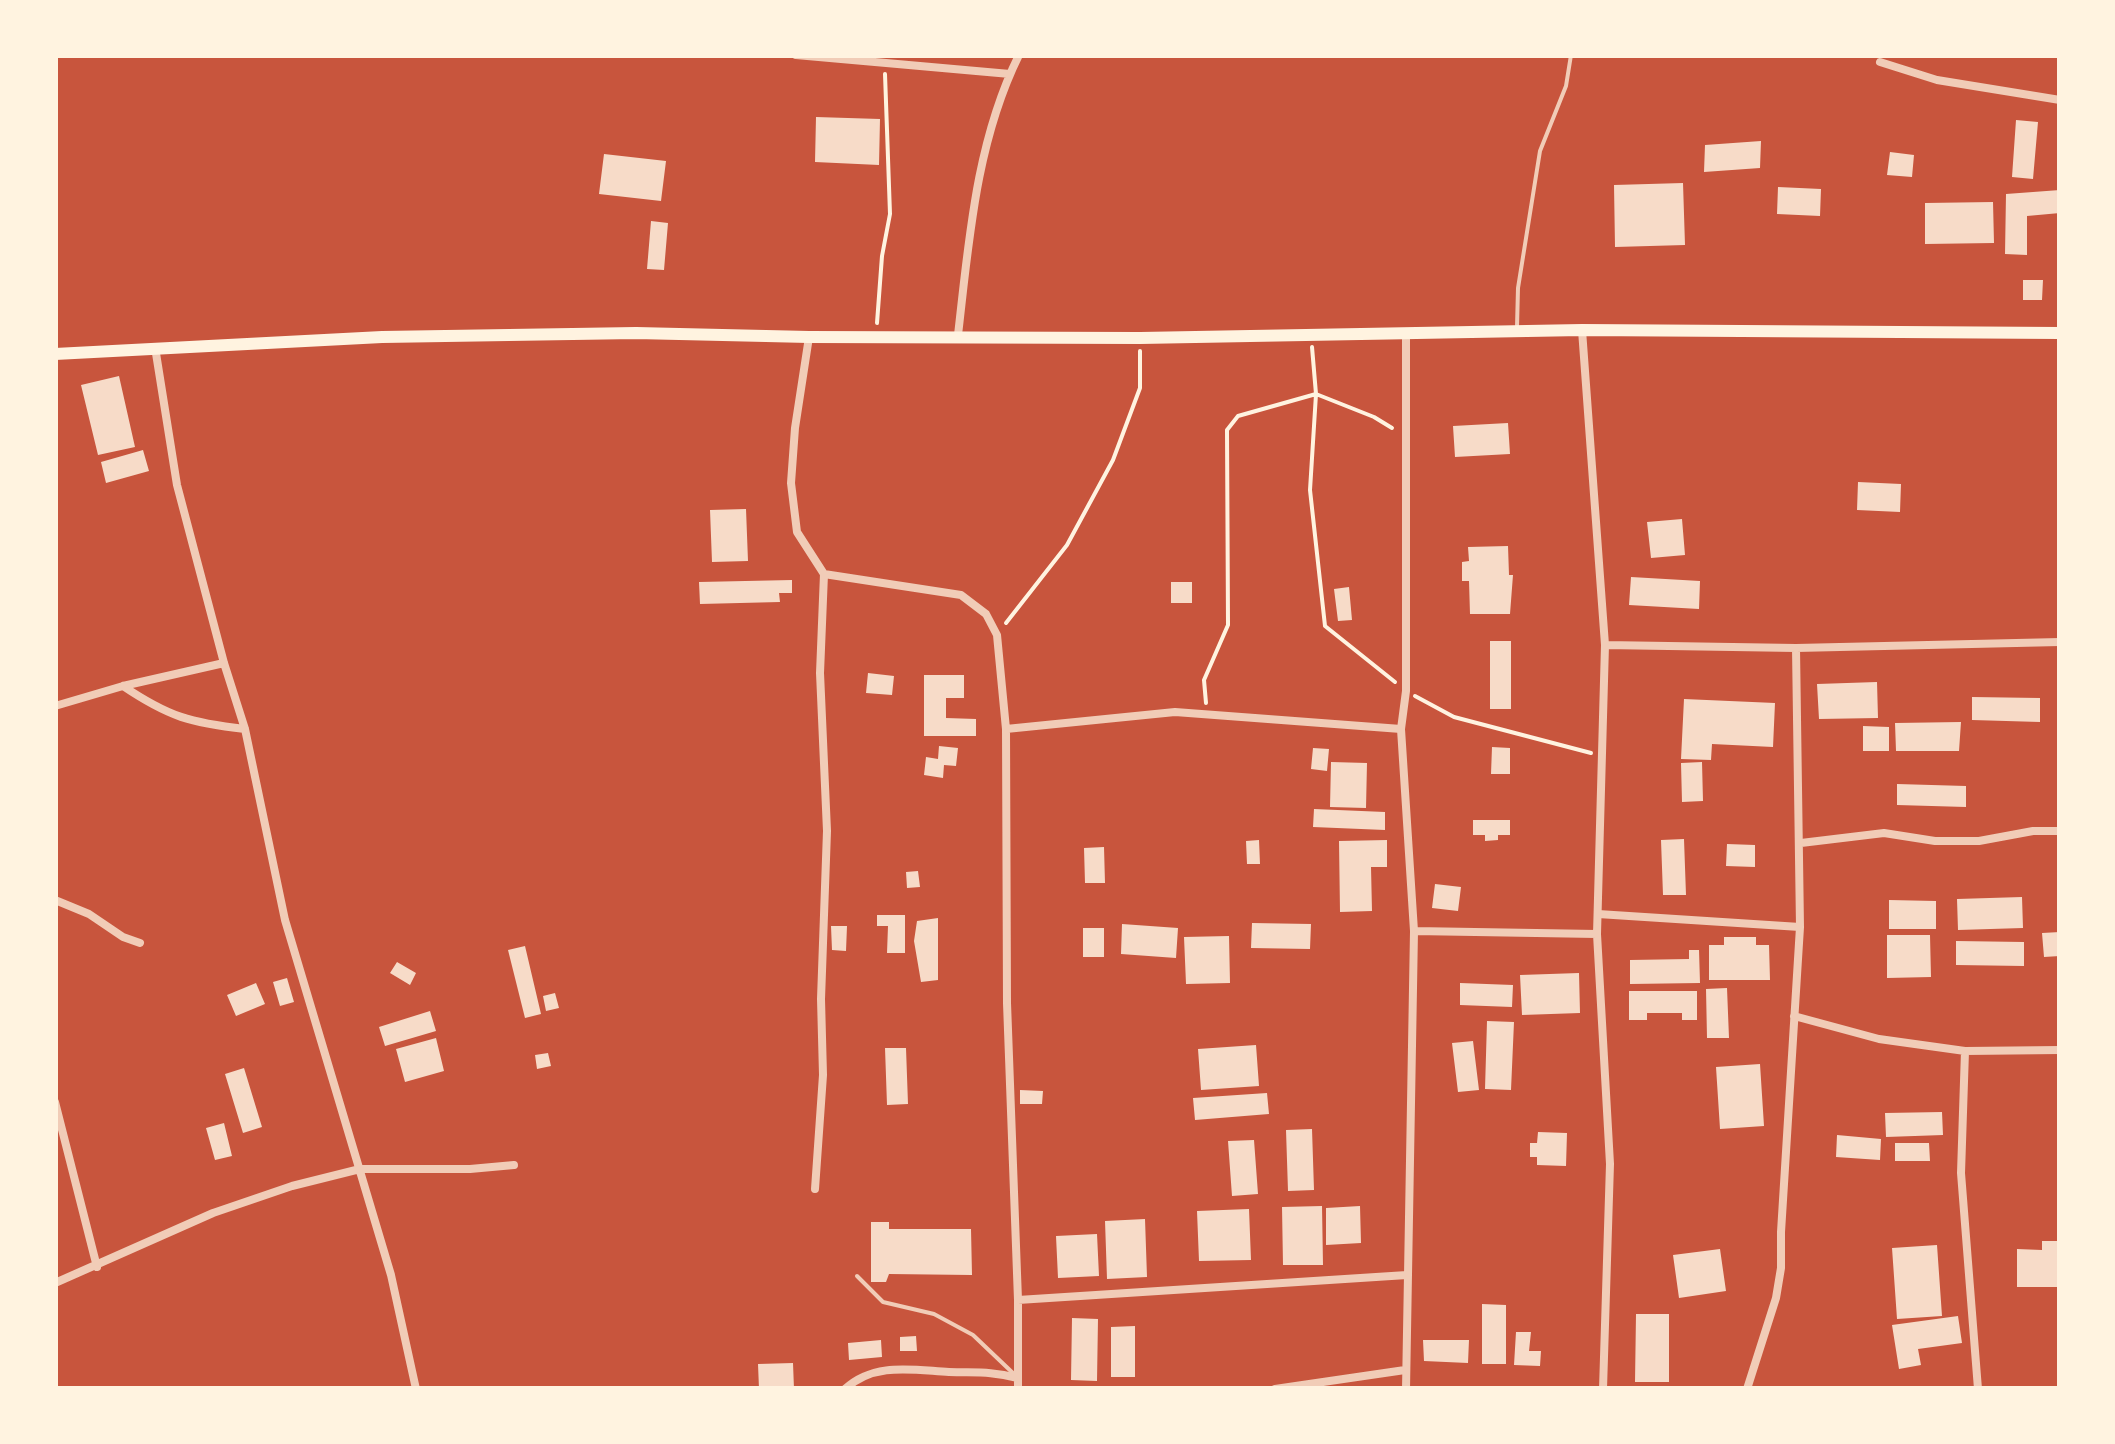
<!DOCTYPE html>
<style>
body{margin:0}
#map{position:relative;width:2115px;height:1444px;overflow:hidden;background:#c8553d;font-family:"Work Sans",sans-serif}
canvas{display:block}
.frame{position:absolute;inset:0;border:58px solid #fff3e0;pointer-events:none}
</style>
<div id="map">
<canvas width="2115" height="1444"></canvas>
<div class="frame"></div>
</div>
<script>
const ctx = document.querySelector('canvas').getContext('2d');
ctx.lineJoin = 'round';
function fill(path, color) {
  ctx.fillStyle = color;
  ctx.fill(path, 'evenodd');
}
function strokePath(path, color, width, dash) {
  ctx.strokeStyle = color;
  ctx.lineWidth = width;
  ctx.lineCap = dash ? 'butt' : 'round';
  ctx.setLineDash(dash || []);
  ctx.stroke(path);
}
const building = new Path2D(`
 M816 117 880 119 879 165 815 162Z
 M2016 120 2038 122 2033 179 2012 177Z
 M1761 141 1760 168 1704 172 1705 145Z
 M1890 152 1914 155 1912 177 1887 175Z
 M604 154 666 161 661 201 599 194Z
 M1683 183 1685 245 1615 247 1614 185Z
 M1778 187 1821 189 1820 216 1777 214Z
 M2060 190V213L2027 216V255L2005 254 2006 194Z
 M1993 202 1994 243 1925 244V203Z
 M651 221 668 223 664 270 647 269Z
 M2023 280H2043L2042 300H2023Z
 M119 376 135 447 98 455 81 385Z
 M1508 423 1510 454 1455 457 1453 426Z
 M143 450 149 471 106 483 101 462Z
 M1858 482 1901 484 1900 512 1857 510Z
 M746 509 748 561 712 562 710 510Z
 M1682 519 1685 555 1651 558 1647 522Z
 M1508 546 1509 575H1513L1510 614H1470L1469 581H1462V562L1469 561 1468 547Z
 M1631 577 1700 581 1699 609 1629 605Z
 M792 580V593H779L780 602 700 604 699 582Z
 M1171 582H1192V603H1171Z
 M1349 587 1352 620 1338 621 1334 589Z
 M1490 641H1511V709H1490Z
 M868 673 894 676 892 695 866 693Z
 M924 675H964V698H946V718L976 719V736H924Z
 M1877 682 1878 718 1819 719 1817 684Z
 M1972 697 2040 698V722L1972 720Z
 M1684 699 1775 703 1773 747 1712 744 1711 760 1681 759Z
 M1961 722 1959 751H1896L1895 723Z
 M1863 726 1889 727V751H1863Z
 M939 746 958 748 956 766 944 765 943 778 924 775 926 757 938 759Z
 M1492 747 1510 748V774H1491Z
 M1313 748 1329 749 1327 771 1311 769Z
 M1331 762 1367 763 1366 808 1330 807Z
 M1702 762 1703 801 1682 802 1681 763Z
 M1897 784 1966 786V807L1897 805Z
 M1314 809 1385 812V830L1313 827Z
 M1473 820H1510V835H1498V840L1485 841V835H1473Z
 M1684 839 1686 895H1663L1661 840Z
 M1259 840 1260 864H1247L1246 841Z
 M1387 840V867H1371L1372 911 1340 912 1339 841Z
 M1727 844 1755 845V867L1726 866Z
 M1104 847 1105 883H1085L1084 848Z
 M918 871 920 887 907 888 906 872Z
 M1435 884 1461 887 1458 911 1432 908Z
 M2022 897 2023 928 1958 930 1957 899Z
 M1889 900 1936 901V929H1889Z
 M877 915H905V953H887L888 926H877Z
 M938 918V980L921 982 914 941 917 921Z
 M1252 923 1311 924 1310 949 1251 948Z
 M1122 924 1178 928 1176 958 1121 954Z
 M831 926H847L846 951 832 950Z
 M1083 928H1104V957H1083Z
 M2060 932V956L2044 957 2042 933Z
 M1887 935H1930L1931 977 1887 978Z
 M1229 936 1230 983 1186 984 1184 937Z
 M1724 937H1756V945H1769L1770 980H1709V945H1724Z
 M1956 941 2024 942V966L1956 965Z
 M525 946 541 1014 525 1018 508 950Z
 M1689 950H1699L1700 983 1630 984V960L1689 959Z
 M397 962 416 973 410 985 390 973Z
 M1579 973 1580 1013 1522 1015 1520 975Z
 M287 978 294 1002 280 1006 273 982Z
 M256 983 265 1004 236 1016 227 995Z
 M1460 983 1513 985 1512 1007 1460 1005Z
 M1727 988 1729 1038H1707L1706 989Z
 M1629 991H1697V1020H1682V1013H1647V1020H1629Z
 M555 993 559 1008 546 1011 543 996Z
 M430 1011 436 1031 385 1046 379 1027Z
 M1487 1021 1514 1022 1511 1090 1485 1089Z
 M436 1038 444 1071 405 1082 396 1049Z
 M1473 1041 1479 1090 1458 1092 1452 1043Z
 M1256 1045 1259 1086 1201 1090 1198 1049Z
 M885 1048H906L908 1104 887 1105Z
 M548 1053 551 1066 537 1069 535 1055Z
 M1760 1064 1764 1126 1720 1129 1716 1067Z
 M244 1068 262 1127 243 1133 225 1074Z
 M1020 1090 1043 1091 1042 1104H1020Z
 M1267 1093 1269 1114 1195 1120 1193 1098Z
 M1942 1112 1943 1135 1886 1137 1885 1113Z
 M224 1123 232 1156 215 1160 206 1128Z
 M1312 1129 1314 1190 1288 1191 1286 1130Z
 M1538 1132 1567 1133 1566 1166 1537 1165V1157H1530V1143H1537Z
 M1837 1135 1881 1139 1880 1160 1836 1157Z
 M1254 1140 1258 1194 1232 1196 1228 1141Z
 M1895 1143H1929L1930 1161H1895Z
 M1322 1206 1323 1265H1283L1282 1207Z
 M1360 1206 1361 1243 1326 1245V1208Z
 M1249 1209 1251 1260 1199 1261 1197 1211Z
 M1145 1219 1147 1277 1107 1279 1105 1221Z
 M871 1222H889V1229H971L972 1275 889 1274 886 1282H871Z
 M1097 1234 1099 1276 1058 1278 1056 1236Z
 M2042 1241H2060V1287H2017V1249L2042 1250Z
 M1937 1245 1942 1316 1897 1319 1892 1248Z
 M1720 1249 1726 1291 1679 1298 1673 1255Z
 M1482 1304 1506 1305V1364H1482Z
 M1636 1314H1669V1382H1635Z
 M1958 1316 1962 1343 1918 1349 1921 1365 1899 1369 1892 1325Z
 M1072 1318 1098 1319 1097 1381 1071 1380Z
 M1135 1326V1377H1111V1327Z
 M1516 1332H1531L1529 1351H1541L1540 1366 1514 1365Z
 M916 1336 917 1351H900V1337Z
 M881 1340 882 1357 849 1360 848 1343Z
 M1423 1340H1469L1468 1363 1424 1361Z
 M793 1363 794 1389H759L758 1364Z`);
const path = new Path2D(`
 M877 323 882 256 890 214 885 74
 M1312 347 1316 394 1374 417 1392 428
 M1006 623 1067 545 1113 460 1140 388V351
 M1415 696 1454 717 1591 753
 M1206 703 1204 680 1228 625 1227 430 1238 416 1316 394 1310 490 1325 626 1395 682`);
const service = new Path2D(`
 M1517 327 1518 288 1540 151 1566 86 1571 55
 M857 1276 883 1302 934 1314 973 1335 1015 1375`);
const minor = new Path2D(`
 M796 55 1010 74
 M1880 62 1937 80 2060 100
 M1582 330 1605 645 1597 934 1610 1164 1603 1389
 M958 335C969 240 976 142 1019 55
 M809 337 795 428 791 483 797 532 824 574 820 673 827 831 821 999 823 1075 815 1189
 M155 347 177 485 224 663 245 729 285 920 391 1275 416 1389
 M824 574 961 595 986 614 997 635 1006 729 1007 1003 1018 1300V1389
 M1605 645 1796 648 2060 642
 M123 686C169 717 191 723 245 729
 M55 706 123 686 224 663
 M1006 729 1175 712 1401 729
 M1801 843 1884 833 1935 841H1979L2033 831H2060
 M55 900 89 914 123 937 140 943
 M1598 914 1800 927
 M1414 931 1597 934
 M1794 1016 1879 1039 1965 1051 2060 1050
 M1965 1051 1961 1173 1978 1389
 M55 1102 97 1267
 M55 1283 213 1213 292 1186 360 1169H470L514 1165
 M1018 1300 1407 1275
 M845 1389C874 1362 912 1370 949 1372 977 1373 989 1371 1018 1378
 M1275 1389 1405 1370
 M1406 1389 1414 931 1401 729 1406 691V333
 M1747 1389 1776 1298 1781 1268V1232L1800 927 1796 648`);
const trunk = new Path2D(`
 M55 354 382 337 636 333 809 337 1140 338 1582 330 2060 333`);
fill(building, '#f7dbc8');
strokePath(path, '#fff3e0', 4);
strokePath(service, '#f1ccb7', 4);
strokePath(minor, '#f1ccb7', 8);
strokePath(trunk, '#fff3e0', 12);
</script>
